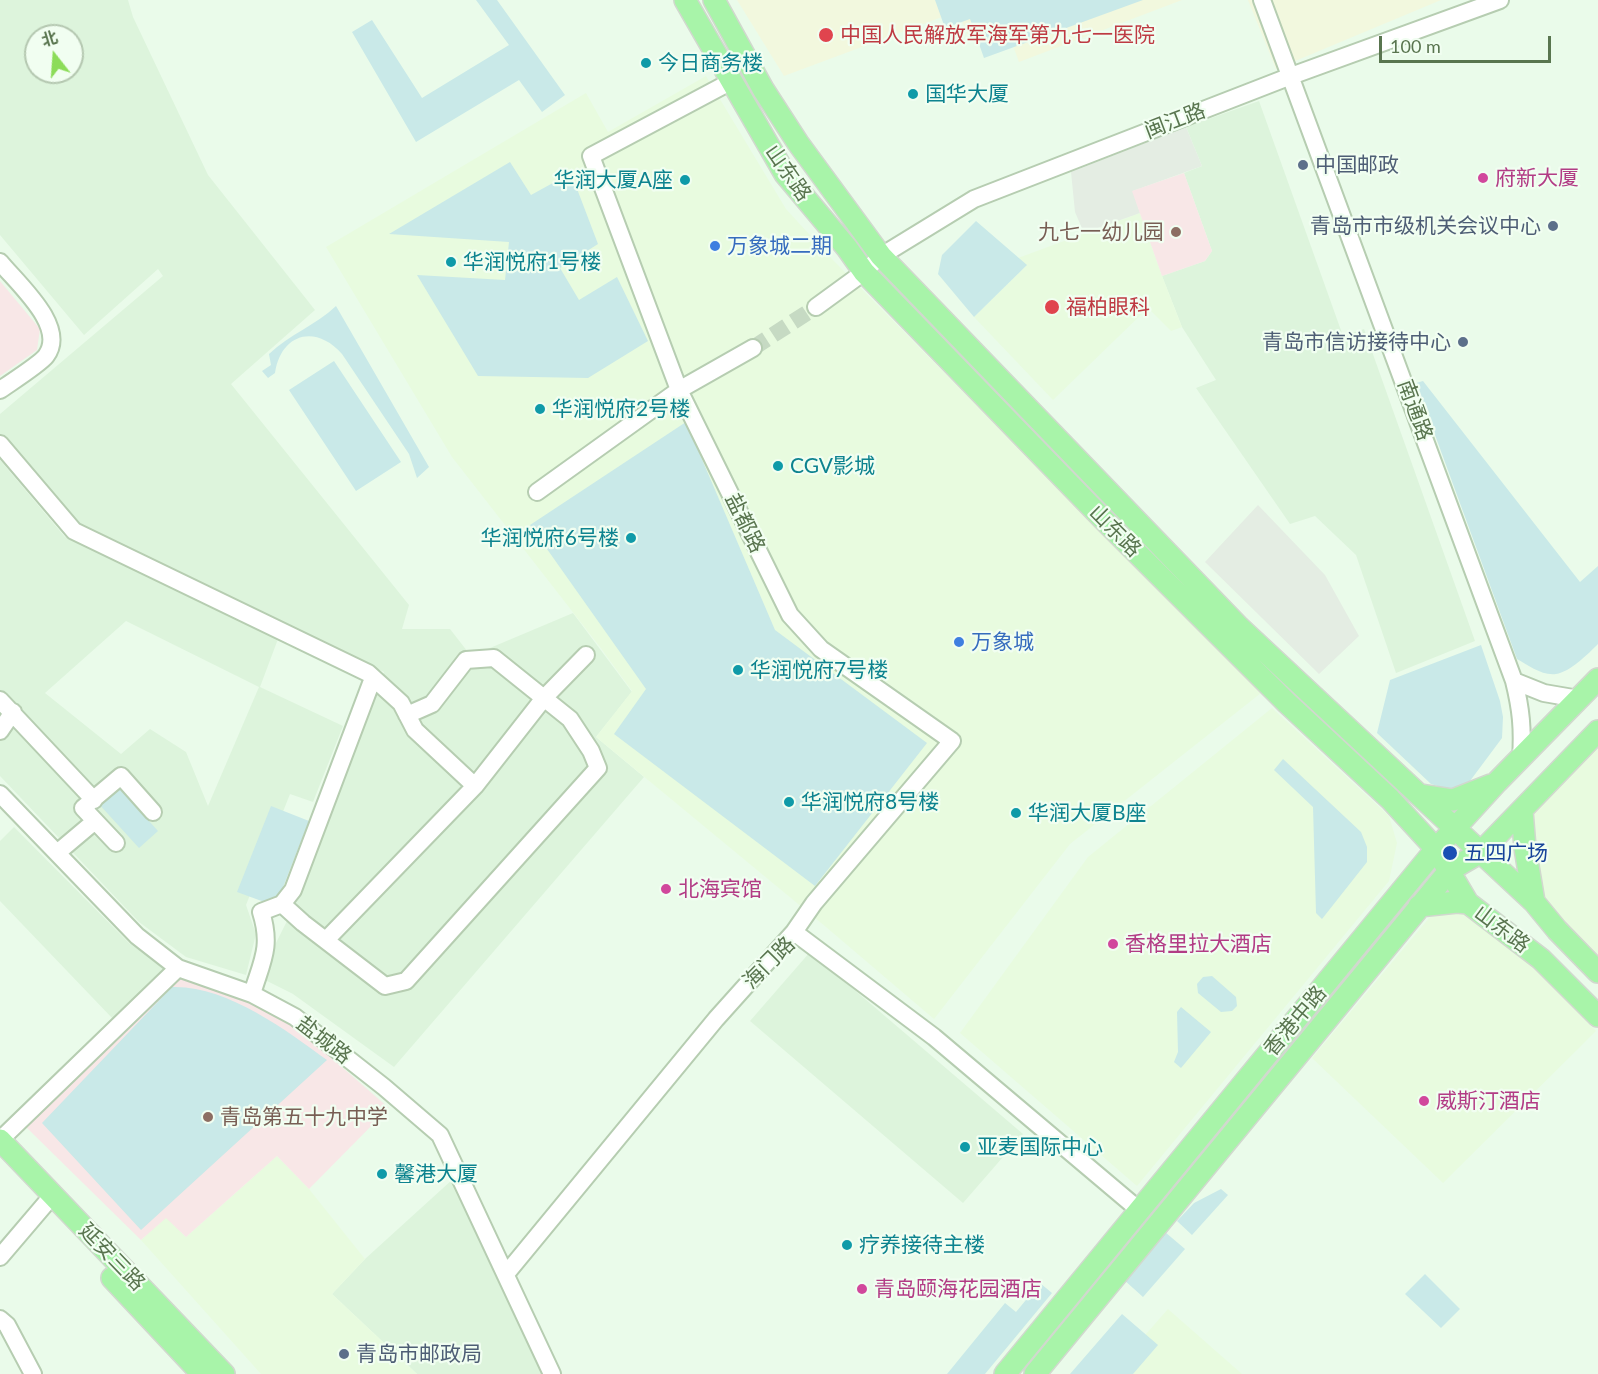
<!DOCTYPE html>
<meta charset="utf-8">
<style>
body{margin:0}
#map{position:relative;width:1598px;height:1374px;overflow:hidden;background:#eafbea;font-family:Lato,"Noto Sans SC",sans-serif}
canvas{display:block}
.north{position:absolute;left:24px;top:24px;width:60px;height:60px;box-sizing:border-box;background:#f1fef1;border:2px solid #b4c7b0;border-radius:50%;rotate:343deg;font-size:16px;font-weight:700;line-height:24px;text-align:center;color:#59754f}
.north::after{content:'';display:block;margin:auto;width:21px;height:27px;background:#8cdc59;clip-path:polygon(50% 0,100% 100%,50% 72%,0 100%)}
.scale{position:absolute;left:1379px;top:36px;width:172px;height:27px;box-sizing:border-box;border:3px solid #59754f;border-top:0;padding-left:8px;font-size:18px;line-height:21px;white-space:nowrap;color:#59754f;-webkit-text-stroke:4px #f1fef1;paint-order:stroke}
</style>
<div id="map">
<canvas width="1598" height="1374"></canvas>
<div class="north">北</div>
<div class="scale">100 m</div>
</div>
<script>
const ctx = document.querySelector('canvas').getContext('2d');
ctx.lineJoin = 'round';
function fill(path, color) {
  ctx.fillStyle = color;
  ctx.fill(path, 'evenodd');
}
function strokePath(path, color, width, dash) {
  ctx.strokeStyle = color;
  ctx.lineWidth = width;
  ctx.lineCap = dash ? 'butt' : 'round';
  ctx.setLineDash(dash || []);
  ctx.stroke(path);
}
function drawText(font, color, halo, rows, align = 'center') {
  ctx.font = font + ' Lato,"Noto Sans SC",sans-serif';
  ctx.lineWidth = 4.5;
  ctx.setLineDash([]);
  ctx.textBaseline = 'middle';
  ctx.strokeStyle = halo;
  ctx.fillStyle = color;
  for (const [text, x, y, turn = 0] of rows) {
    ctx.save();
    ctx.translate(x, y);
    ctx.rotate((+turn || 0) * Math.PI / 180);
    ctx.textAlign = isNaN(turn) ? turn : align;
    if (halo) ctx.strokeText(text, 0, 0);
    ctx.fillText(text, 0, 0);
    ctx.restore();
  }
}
const residential = new Path2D(`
 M0 0H128L133 17 208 175 315 310 231 384 409 605 402 629H450L471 656 573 613 632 692 596 737 644 777 394 1067 293 994 259 977 291 913 384 672 76 526 0 437V414L163 276 158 269 84 335 0 235ZM36 36H72V72H36Z
 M1259 101 1343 336 1364 329 1475 641 1396 673 1356 555 1315 516 1290 524 1196 388 1216 380 1182 327 1162 276 1205 261 1212 251 1184 173 1202 166 1186 127Z
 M0 460 65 537 278 639 260 687 343 726 313 802 290 794 246 905 256 934 246 975 186 957 139 922 0 776ZM126 621 259 687 208 806 186 752 150 729 121 754 45 693Z
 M14 827 129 943 165 968 113 1019 0 901V841Z
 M810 952 1023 1134 963 1203 750 1021Z
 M453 1179 546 1374H417L332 1294 365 1259Z`);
const commercial = new Path2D(`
 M706 76 786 209 831 258 1261 693 1070 844 934 1019 826 927 596 737 632 691 600 647 452 457 326 247 586 93 608 132Z
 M1140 213 1162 276 1182 327 1171 331 1148 308 1053 400 974 317 1026 266 1018 258Z
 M1272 708 1389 816 1397 843 1389 881 1137 1186 960 1033 1088 857Z
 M1598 729V959L1533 893 1527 804Z
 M1462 911 1491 922 1596 1031 1443 1183 1312 1058 1430 917Z
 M277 1156 309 1189 365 1259 332 1294 417 1374H261L141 1240 166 1217 186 1237Z
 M1168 1309 1242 1374H1111Z`);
const industrial = new Path2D(`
 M1186 127 1202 166 1133 191 1140 213 1084 233 1075 212 1071 172Z
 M1258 505 1325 575 1359 636 1319 674 1205 562Z`);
const education = new Path2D(`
 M1184 173 1212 251 1205 261 1162 276 1132 191Z
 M0 281 40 329 37 350 0 376Z
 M176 978 246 999 290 1022 389 1108 309 1189 277 1156 186 1237 166 1218 141 1240 26 1127Z`);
const medical = new Path2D(`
 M737 0H1182L1019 62 1007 29 970 41 958 11 784 76Z
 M1248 0H1441L1276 69Z`);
const green = new Path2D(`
 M476 0H497L565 95 542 112 519 80 416 142 352 32 372 20 422 98 509 45Z
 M935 0H1143L984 58 970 19 945 28Z
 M510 162 531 195 571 173 598 244 560 268 579 300 617 277 648 341 588 378 478 376 417 275 505 280 509 242 389 234Z
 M976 221 1027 265 974 317 938 274 942 255Z
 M336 306 429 467 417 478 409 454 342 354C316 324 281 333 275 373L268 378 262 371 271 365 269 354C290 334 316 325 336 306Z
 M334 361 401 462 356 491 289 390Z
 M1423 381 1580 582 1598 566V644C1588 654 1570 672 1556 674 1542 676 1528 665 1517 659L1416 383Z
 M686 422 775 630 927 743 815 886 614 734 646 689 530 525Z
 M1481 645 1500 701 1503 717 1502 738 1467 785 1451 790 1431 784 1377 733 1390 680Z
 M1283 759 1361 832 1367 847V862L1322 919 1316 913 1313 807 1274 770Z
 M117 786 158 831 139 848 98 803Z
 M271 806 309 821 278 900 267 903 237 892Z
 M1212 976 1236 997 1237 1006 1232 1011 1221 1012 1198 993 1197 984 1203 977Z
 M172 987C226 985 286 1030 327 1060L141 1230 42 1123Z
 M1181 1007 1211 1032 1181 1068 1174 1062 1178 1052 1177 1012Z
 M1221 1189 1228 1195 1192 1235 1177 1221 1194 1203Z
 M1165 1232 1185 1249 1143 1297 1123 1279Z
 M1425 1274 1460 1309 1441 1328 1405 1294Z
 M1040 1283 1052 1293 985 1374H947L1005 1303 1016 1312Z
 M1122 1314 1158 1345 1133 1374H1070Z`);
const minorTunnel = new Path2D(`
 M753 348 816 307`);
const minor = new Path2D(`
 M1262 0 1514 681C1521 709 1523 729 1521 758
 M730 82 591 156 679 390 790 615 821 649 952 741 814 903 794 932
 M0 262C18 284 68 327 46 356 40 364 10 383 0 390
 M816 307 864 272 881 256 974 199 1291 76 1500 0
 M0 444 74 531 368 673 401 703 415 730 475 786
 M537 492 679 390 753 348
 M1514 681 1544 693 1579 699
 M0 700 94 800
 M0 731 13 712
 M0 794 137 936 178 968 252 994 295 1017 384 1087 440 1135 552 1374
 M116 843 83 808 121 776 153 812
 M57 853 95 821
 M282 904 303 923 385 986 406 981 598 768 591 751 570 719 494 658 466 660 432 704 407 715
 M326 940 475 786 544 698 586 655
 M252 994C262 961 272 947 261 912L282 904 293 890 373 678
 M0 1140 178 968
 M0 1257 52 1196
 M506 1274 716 1019 794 932 934 1037 1139 1210
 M0 1319 7 1325 33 1374`);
const major = new Path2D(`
 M685 0 785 174 847 248 864 272 1102 518 1287 703 1390 799 1436 849 1468 903 1541 959 1598 1016
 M714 0 763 89 798 143 881 256 1239 627 1534 902 1557 930 1598 972
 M1421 795 1453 800 1491 785
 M1522 811 1525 848 1534 902
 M1419 906 1457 902 1468 903
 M0 1140 224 1374
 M112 1278 202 1374
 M1005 1374 1436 849 1497 782 1598 679
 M1035 1374 1450 870 1481 852 1598 731`);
const markers = [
 [826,35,8,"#e0444e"],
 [646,63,6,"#0f9aa8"],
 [913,94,6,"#0f9aa8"],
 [1303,165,6,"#5c6f8a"],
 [1483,178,6,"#d1479c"],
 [685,180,6,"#0f9aa8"],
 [1553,226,6,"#5c6f8a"],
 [1176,232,6,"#8d6e63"],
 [715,246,6,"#3f7fe0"],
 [451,262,6,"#0f9aa8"],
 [1052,307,8,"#e0444e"],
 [1463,342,6,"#5c6f8a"],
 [540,409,6,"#0f9aa8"],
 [778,466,6,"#0f9aa8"],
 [631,538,6,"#0f9aa8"],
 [959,642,6,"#3f7fe0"],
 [738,670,6,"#0f9aa8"],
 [789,802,6,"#0f9aa8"],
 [1016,813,6,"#0f9aa8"],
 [1450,853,8,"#1a4fb4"],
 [666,889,6,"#d1479c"],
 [1113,944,6,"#d1479c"],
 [1424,1101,6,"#d1479c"],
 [208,1117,6,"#8d6e63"],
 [965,1147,6,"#0f9aa8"],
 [382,1174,6,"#0f9aa8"],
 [847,1245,6,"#0f9aa8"],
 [862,1289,6,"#d1479c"],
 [344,1354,6,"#5c6f8a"]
];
const healthNames = [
 ["中国人民解放军海军第九七一医院",840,35],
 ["福柏眼科",1066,307]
];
const cultureNames = [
 ["今日商务楼",658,63],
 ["国华大厦",925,94],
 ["华润大厦A座",673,180,"right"],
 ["华润悦府1号楼",463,262],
 ["华润悦府2号楼",552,409],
 ["CGV影城",790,466],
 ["华润悦府6号楼",619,538,"right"],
 ["华润悦府7号楼",750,670],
 ["华润悦府8号楼",801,802],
 ["华润大厦B座",1028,813],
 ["亚麦国际中心",977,1147],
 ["馨港大厦",394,1174],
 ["疗养接待主楼",859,1245]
];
const streetNames = [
 ["闽江路",1175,121,-21],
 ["山东路",788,173,55],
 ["南通路",1415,410,70],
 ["盐都路",745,523,64],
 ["山东路",1115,531,45],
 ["山东路",1502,929,37],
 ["海门路",769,963,-45],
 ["香港中路",1295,1021,-50],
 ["盐城路",324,1040,38],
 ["延安三路",112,1257,46]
];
const serviceNames = [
 ["中国邮政",1315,165],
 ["青岛市市级机关会议中心",1541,226,"right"],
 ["青岛市信访接待中心",1451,342,"right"],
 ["青岛市邮政局",356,1354]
];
const hotelNames = [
 ["府新大厦",1495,178],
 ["北海宾馆",678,889],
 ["香格里拉大酒店",1125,944],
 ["威斯汀酒店",1436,1101],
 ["青岛颐海花园酒店",874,1289]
];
const educationNames = [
 ["九七一幼儿园",1164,232],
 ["青岛第五十九中学",220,1117,"left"]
];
const shopNames = [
 ["万象城二期",727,246],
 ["万象城",971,642]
];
const transitNames = [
 ["五四广场",1464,853]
];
fill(residential, '#ddf4dc');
fill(commercial, '#e8fbdf');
fill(industrial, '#e4ede3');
fill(education, '#f8e7e7');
fill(medical, '#f2f8de');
fill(green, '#c9e9e8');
strokePath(minorTunnel, '#c6dac3', 16, [16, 8]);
strokePath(minor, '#b6cdb1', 20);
strokePath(major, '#d1d8ce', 24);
strokePath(minor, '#fff', 16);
strokePath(major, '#a8f4a9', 21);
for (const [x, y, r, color] of markers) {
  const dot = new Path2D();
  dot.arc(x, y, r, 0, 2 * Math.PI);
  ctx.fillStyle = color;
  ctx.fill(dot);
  strokePath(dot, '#f1fef1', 2);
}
drawText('21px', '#be3a42', '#f1fef1', healthNames, 'left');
drawText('21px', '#0d838f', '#f1fef1', cultureNames, 'left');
drawText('21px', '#59754f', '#f1fef1', streetNames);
drawText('21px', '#4e5e75', '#f1fef1', serviceNames, 'left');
drawText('21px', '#b23c85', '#f1fef1', hotelNames, 'left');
drawText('21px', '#785e54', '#f1fef1', educationNames, 'right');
drawText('21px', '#366cbe', '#f1fef1', shopNames, 'left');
drawText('21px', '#164399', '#f1fef1', transitNames, 'left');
</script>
